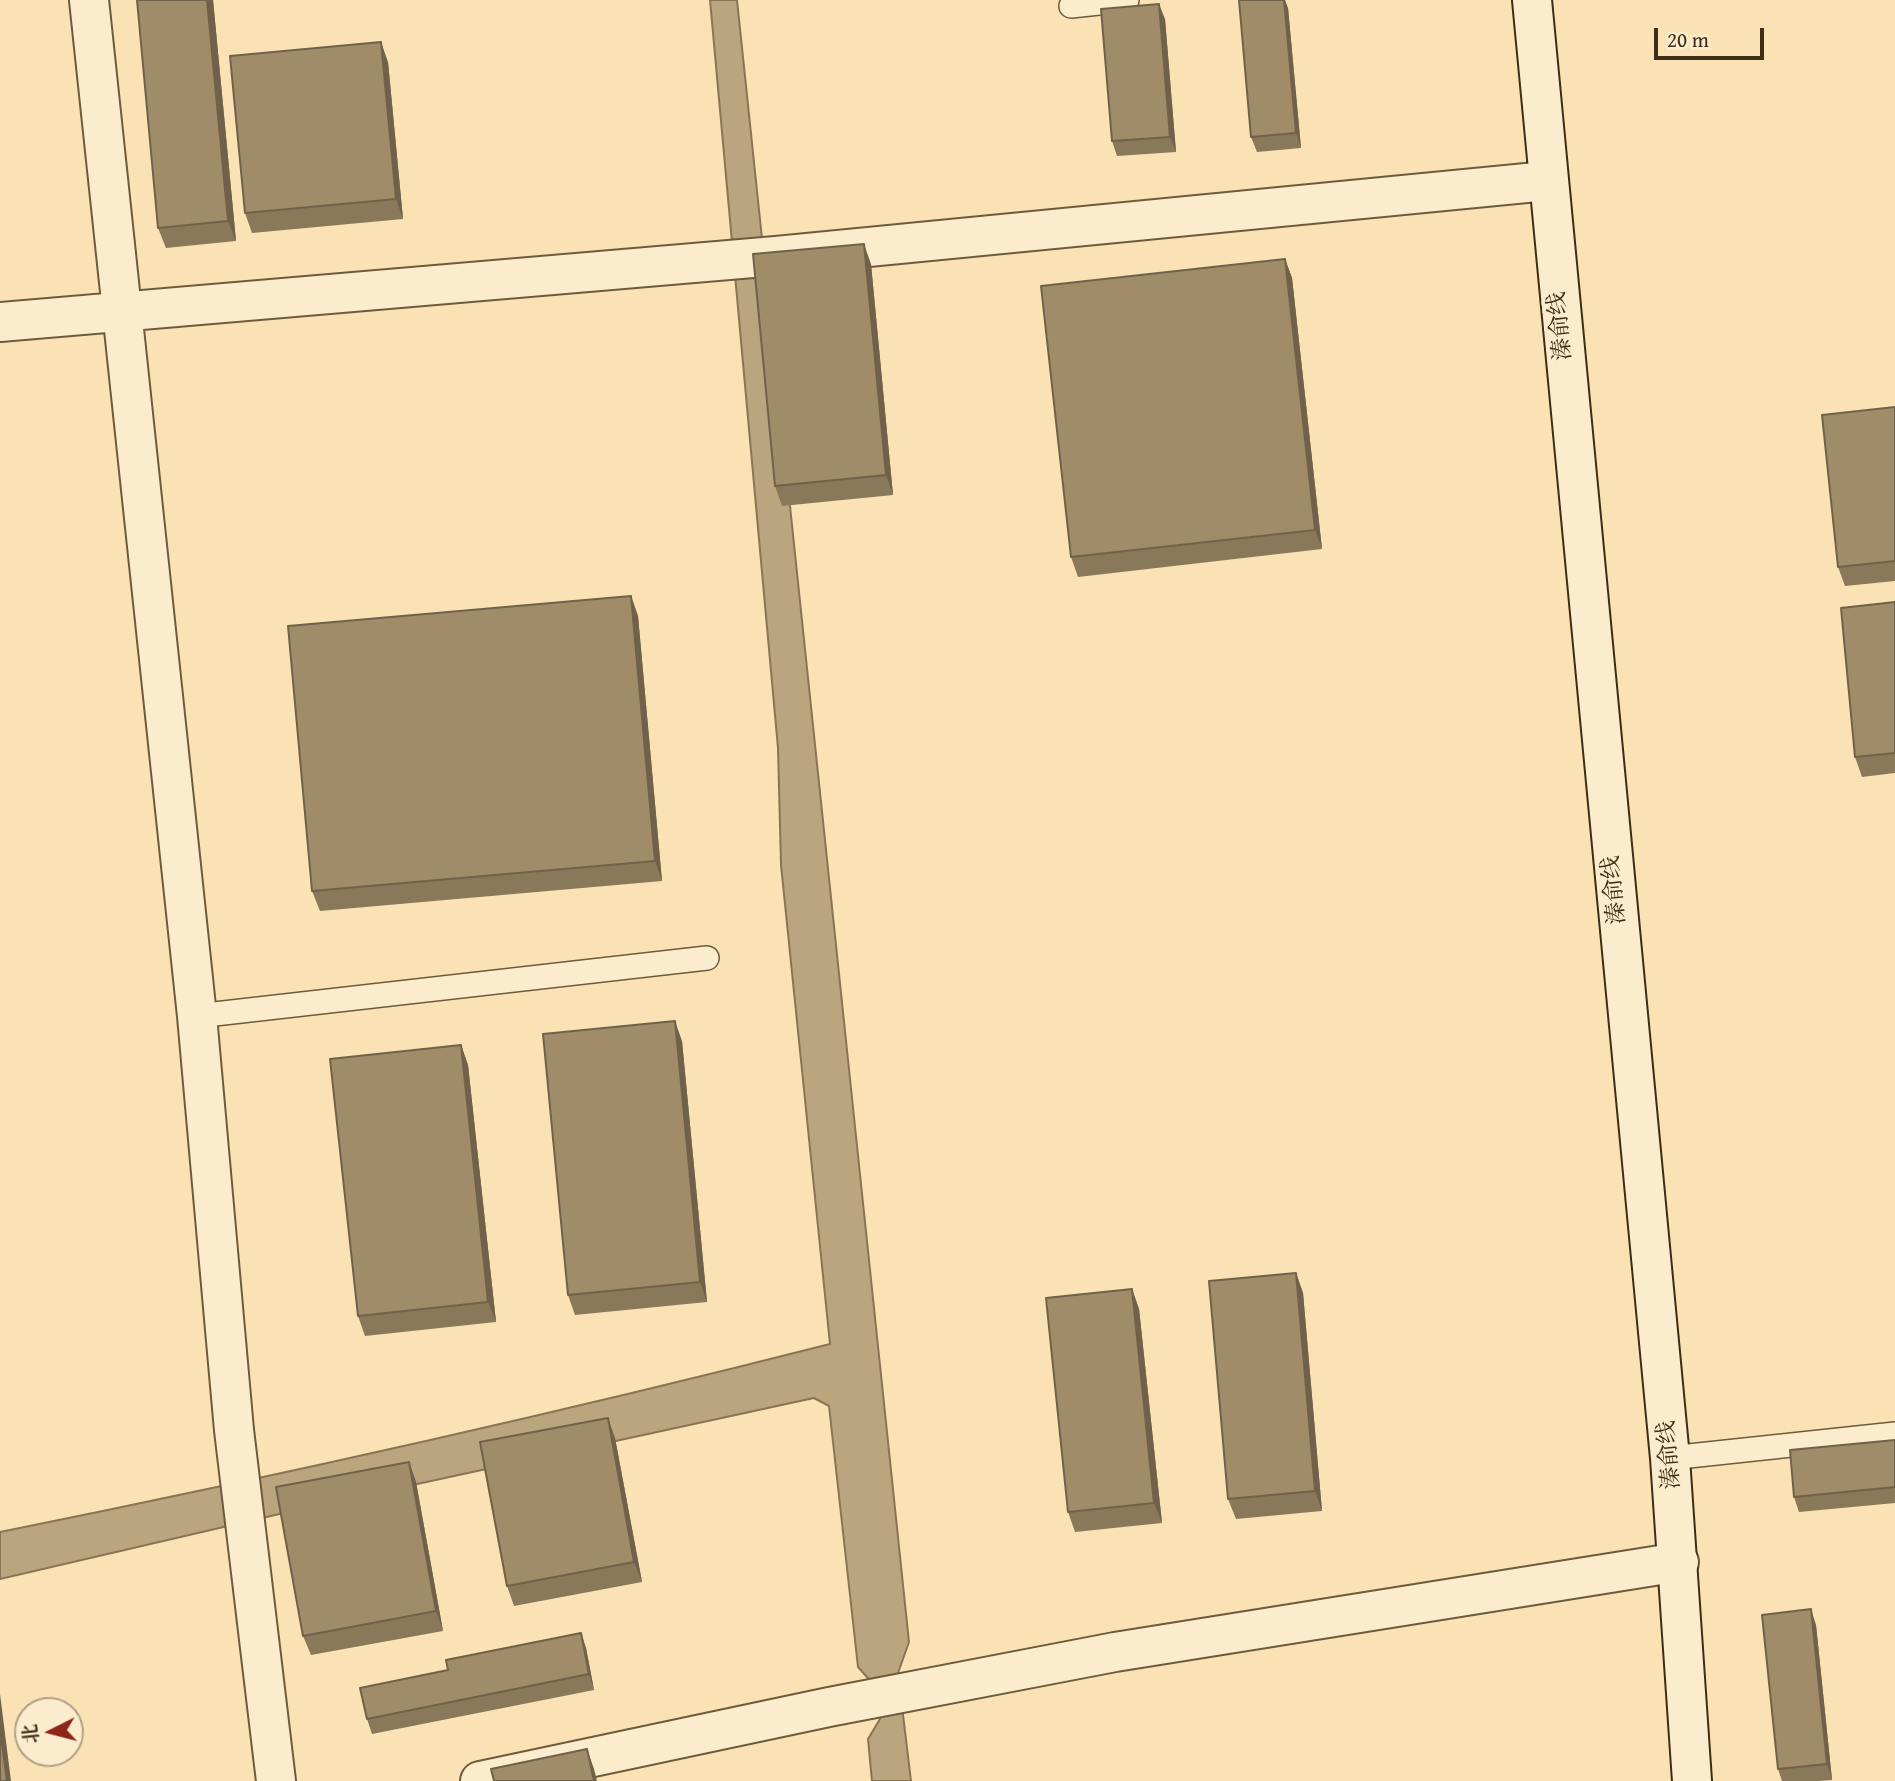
<!DOCTYPE html>
<meta charset="utf-8">
<style>
body{margin:0}
#map{position:relative;width:1895px;height:1781px;overflow:hidden;background:#fae2b4;font-family:"Gentium Book Plus","Noto Serif SC",serif}
canvas{display:block}
.north{position:absolute;left:14px;top:1697px;width:70px;height:70px;box-sizing:border-box;background:#fcecce;border:2px solid #b0a085;border-radius:50%;rotate:264deg;font-size:19px;font-weight:700;line-height:28px;text-align:center;color:#3f2e17}
.north::after{content:'';display:block;margin:auto;width:24px;height:32px;background:#8f2418;clip-path:polygon(50% 0,100% 100%,50% 72%,0 100%)}
.scale{position:absolute;left:1654px;top:28px;width:110px;height:32px;box-sizing:border-box;border:4px solid #3f2e17;border-top:0;padding-left:9px;font-size:21px;line-height:24px;white-space:nowrap;color:#3f2e17;-webkit-text-stroke:5px #fcecce;paint-order:stroke}
</style>
<div id="map">
<canvas width="1895" height="1781"></canvas>
<div class="north">北</div>
<div class="scale">20 m</div>
</div>
<script>
const ctx = document.querySelector('canvas').getContext('2d');
ctx.lineJoin = 'round';
function fill(path, color) {
  ctx.fillStyle = color;
  ctx.fill(path, 'evenodd');
}
function strokePath(path, color, width, dash) {
  ctx.strokeStyle = color;
  ctx.lineWidth = width;
  ctx.lineCap = dash ? 'butt' : 'round';
  ctx.setLineDash(dash || []);
  ctx.stroke(path);
}
function drawText(font, color, halo, rows, align = 'center') {
  ctx.font = font + ' "Gentium Book Plus","Noto Serif SC",serif';
  ctx.lineWidth = 7;
  ctx.setLineDash([]);
  ctx.textBaseline = 'middle';
  ctx.strokeStyle = halo;
  ctx.fillStyle = color;
  for (const [text, x, y, turn = 0] of rows) {
    ctx.save();
    ctx.translate(x, y);
    ctx.rotate((+turn || 0) * Math.PI / 180);
    ctx.textAlign = isNaN(turn) ? turn : align;
    if (halo) ctx.strokeText(text, 0, 0);
    ctx.fillText(text, 0, 0);
    ctx.restore();
  }
}
const water = new Path2D(`
 M710 0H737L909 1642 898 1673 911 1781H872L868 1739 880 1719 875 1686 858 1667 829 1406 814 1398 288 1512 0 1579V1532C278 1476 555 1414 830 1344L781 865 778 748Z`);
const lane = new Path2D(`
 M1071 6 1127 0
 M197 1016 707 958
 M1670 1458 1895 1434`);
const street = new Path2D(`
 M89 0 197 1016 234 1430 276 1781
 M0 322 776 256 1547 181
 M480 1781 829 1707 1115 1652 1679 1562`);
const secondary = new Path2D(`
 M1532 0 1670 1458 1692 1781`);
const wall = new Path2D(`
 M137 0H213L236 241 166 248 158 228Z
 M1288 8 1301 148 1257 152 1251 137Z
 M1165 19 1176 152 1117 156 1112 141Z
 M388 62 403 219 252 233 245 213Z
 M1285 259 1292 278 1322 549 1078 577 1071 557Z
 M871 264 893 495 782 506 775 486Z
 M1895 407V581L1845 586 1838 567Z
 M631 596 638 616 662 881 320 911 312 891Z
 M1895 602V773L1862 777 1855 757Z
 M682 1041 707 1302 575 1315 568 1295Z
 M461 1045 468 1065 496 1322 365 1336 358 1316Z
 M1296 1273 1303 1293 1322 1511 1236 1519 1228 1499Z
 M1132 1289 1139 1309 1162 1523 1075 1532 1068 1512Z
 M615 1438 642 1582 514 1606 507 1586Z
 M1895 1440V1503L1799 1512 1794 1497Z
 M409 1462 416 1482 443 1631 311 1655 303 1636Z
 M1816 1625 1832 1780 1818 1781H1782L1778 1769Z
 M581 1633 586 1648 594 1690 372 1734 367 1719 448 1670Z`);
const shadedWall = new Path2D(`
 M207 0H213L236 241 228 221Z
 M1284 0H1285L1288 8 1301 148 1296 133Z
 M1159 4 1165 19 1176 152 1170 137Z
 M381 42 388 62 403 219 396 199Z
 M864 244 871 264 893 495 886 475Z
 M1285 259 1292 278 1322 549 1315 530Z
 M631 596 638 616 662 881 655 861Z
 M675 1021 682 1041 707 1302 700 1282Z
 M461 1045 468 1065 496 1322 488 1302Z
 M1296 1273 1303 1293 1322 1511 1315 1491Z
 M1132 1289 1139 1309 1162 1523 1154 1503Z
 M608 1418 615 1438 642 1582 634 1562Z
 M409 1462 416 1482 443 1631 436 1611Z
 M1811 1609 1816 1625 1832 1780 1827 1764Z
 M581 1633 586 1648 594 1690 589 1674Z
 M0 1694 11 1781H7L0 1730Z
 M587 1749 594 1769 597 1781H594Z`);
const building = new Path2D(`
 M137 0H207L228 221 158 228Z
 M1239 0H1284L1296 133 1251 137Z
 M1159 4 1170 137 1112 141 1101 9Z
 M381 42 396 199 245 213 230 56Z
 M864 244 886 475 775 486 753 254Z
 M1285 259 1315 530 1071 557 1041 286Z
 M1895 407V561L1838 567 1822 415Z
 M631 596 655 861 312 891 288 626Z
 M1895 602V753L1855 757 1841 608Z
 M675 1021 700 1282 568 1295 543 1034Z
 M461 1045 488 1302 358 1316 330 1059Z
 M1296 1273 1315 1491 1228 1499 1209 1281Z
 M1132 1289 1154 1503 1068 1512 1046 1298Z
 M608 1418 634 1562 507 1586 480 1442Z
 M1895 1440V1487L1794 1497 1790 1450Z
 M409 1462 436 1611 303 1636 276 1487Z
 M1811 1609 1827 1764 1778 1769 1762 1615Z
 M581 1633 589 1674 367 1719 360 1688 448 1670 446 1660Z
 M0 1730 7 1781H0Z
 M587 1749 594 1781H494L491 1769Z`);
const streetNames = [
 ["溱俞线",1561,326,-96],
 ["溱俞线",1615,890,-96],
 ["溱俞线",1670,1455,-95]
];
fill(water, '#baa57f');
strokePath(water, '#897555', 2);
strokePath(lane, '#6e5b3e', 26);
strokePath(street, '#6e5b3e', 42);
strokePath(secondary, '#3f2e17', 42);
strokePath(lane, '#fcecce', 23);
strokePath(street, '#fcecce', 38);
strokePath(secondary, '#fcecce', 38);
fill(wall, '#8a785a');
fill(shadedWall, '#70624a');
fill(building, '#a08c69');
strokePath(building, '#70624a', 2);
drawText('23px', '#3f2e17', '#fcecce', streetNames);
</script>
